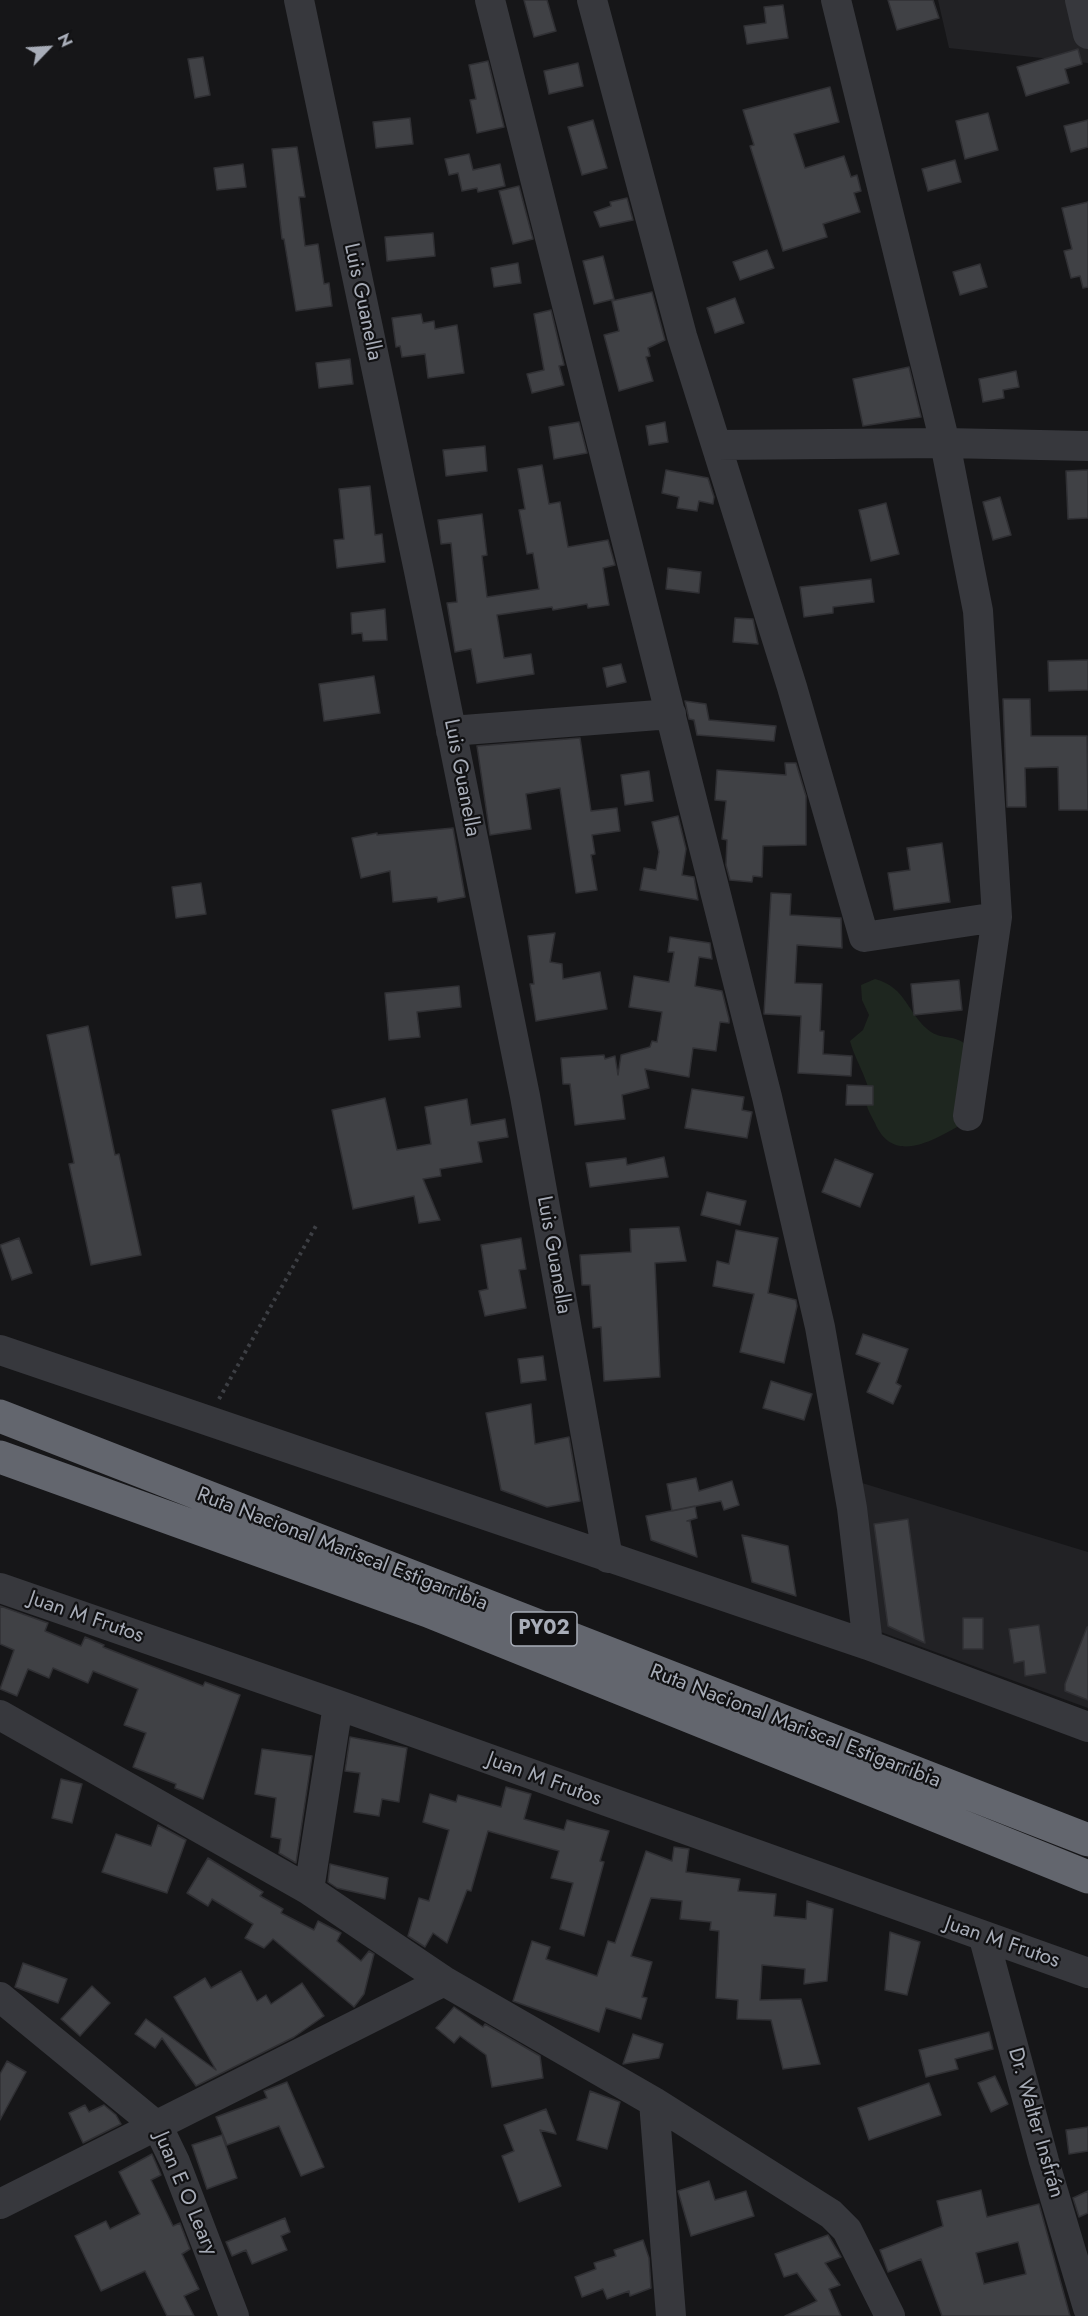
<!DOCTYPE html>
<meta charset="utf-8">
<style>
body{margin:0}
#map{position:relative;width:1088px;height:2316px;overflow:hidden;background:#161618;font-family:Jost,sans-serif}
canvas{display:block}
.north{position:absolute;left:18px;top:18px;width:60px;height:60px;-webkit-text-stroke:4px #111113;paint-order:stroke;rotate:65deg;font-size:16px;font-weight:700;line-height:24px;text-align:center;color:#a8adb8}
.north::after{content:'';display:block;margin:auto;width:21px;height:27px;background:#a8adb8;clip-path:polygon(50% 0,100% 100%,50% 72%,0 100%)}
</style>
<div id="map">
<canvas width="1088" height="2316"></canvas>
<div class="north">N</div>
</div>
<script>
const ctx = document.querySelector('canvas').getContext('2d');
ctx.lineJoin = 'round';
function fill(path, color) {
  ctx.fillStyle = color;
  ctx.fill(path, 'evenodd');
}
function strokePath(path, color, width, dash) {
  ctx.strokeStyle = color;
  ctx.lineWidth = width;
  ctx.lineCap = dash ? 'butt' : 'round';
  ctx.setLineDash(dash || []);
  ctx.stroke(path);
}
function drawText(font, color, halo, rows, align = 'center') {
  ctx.font = font + ' Jost,sans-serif';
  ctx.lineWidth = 4.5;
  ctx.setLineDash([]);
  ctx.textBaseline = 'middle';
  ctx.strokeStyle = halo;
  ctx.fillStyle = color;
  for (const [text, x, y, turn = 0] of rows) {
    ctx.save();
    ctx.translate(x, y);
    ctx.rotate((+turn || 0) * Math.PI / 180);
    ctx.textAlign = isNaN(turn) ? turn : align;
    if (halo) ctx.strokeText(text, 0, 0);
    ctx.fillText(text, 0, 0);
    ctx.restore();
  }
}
const built = new Path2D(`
 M938 0H1088V63L949 48Z
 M862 1483 1088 1552V1708L878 1631Z`);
const green = new Path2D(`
 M875 979C907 987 908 1016 931 1032 945 1041 954 1032 973 1050L966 1122C938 1137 894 1168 875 1123 872 1117 867 1109 866 1102 865 1096 869 1090 867 1084 862 1069 854 1056 850 1041L863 1030 869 1015 862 1000 861 985Z`);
const building = new Path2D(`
 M524 0H547L556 31 534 37Z
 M888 0H933L939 18 897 30Z
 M783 5 788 38 747 44 744 26 766 23 764 7Z
 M1078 49 1082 64 1065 69 1069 83 1026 96 1017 67Z
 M203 57 210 95 195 98 188 59Z
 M488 61 504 127 477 133 470 100 476 99 469 65Z
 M578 63 583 86 549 94 544 71Z
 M830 87 839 122 794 134 805 168 844 156 851 177 857 175 861 191 854 193 860 212 823 224 827 237 783 251 750 146 754 145 743 110Z
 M988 113 998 150 965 159 956 121Z
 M410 118 413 144 376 148 373 122Z
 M593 120 607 168 582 175 568 127Z
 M1088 120V147L1071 152 1064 126Z
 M297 147 305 197H299L305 246 318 244 324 284 329 283 332 306 296 311 284 239H282L272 149Z
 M469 154 473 170 500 164 505 186 478 192 477 188 462 191 458 173 449 175 445 159Z
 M955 160 961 182 928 191 922 169Z
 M243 164 246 187 217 190 214 168Z
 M519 186 533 239 513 244 499 191Z
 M627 198 633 220 600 227 594 212 611 206 610 202Z
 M1088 202V287L1083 288 1080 276 1071 278 1064 251 1072 249 1062 208Z
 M433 233 435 256 387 261 385 237Z
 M767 250 774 268 740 280 733 262Z
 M603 256 614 299 594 304 583 261Z
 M518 263 521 283 494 287 491 268Z
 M980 264 987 287 960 295 953 272Z
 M652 292 665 340 648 348 650 356 646 357 653 381 619 391 604 335 619 331 612 301Z
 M735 298 744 323 715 333 707 308Z
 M551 310 564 365 559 366 564 385 532 393 527 374 544 370 534 314Z
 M421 314 423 323 434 321 435 329 457 325 464 373 428 378 425 354 402 357 400 346 396 347 392 318Z
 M350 359 353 384 319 388 316 363Z
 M909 367 921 417 863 426 853 379Z
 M1016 371 1019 387 1003 390 1004 398 983 402 979 379Z
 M579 422 587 453 554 459 549 427Z
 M665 422 668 442 649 445 646 426Z
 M485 446 487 471 446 476 443 450Z
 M542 465 549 504 560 502 568 547 608 540 615 565 603 568 609 605 588 608 587 604 553 610 552 607 497 615 504 658 531 654 534 674 477 683 471 649 455 652 447 603 457 602 451 543 441 544 438 520 482 514 487 555 482 556 487 597 539 589 533 553 527 554 519 510 525 509 518 469Z
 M666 470 708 478 714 497 713 504 699 501 697 511 677 508 679 497 662 493Z
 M1088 470V518L1068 519 1066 471Z
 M370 486 375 535 382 534 385 562 337 568 334 540 344 539 339 489Z
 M1000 497 1011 535 993 540 983 502Z
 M886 503 899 554 871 561 859 510Z
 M668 568 701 572 699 593 666 589Z
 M871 579 874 602 833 607V613L804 617 800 587Z
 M385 609 387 640 363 641 362 633 352 634 351 613Z
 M735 618 753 619 758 644 733 642Z
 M1088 660V690L1049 691 1048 661Z
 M621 664 626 682 607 687 603 668Z
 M374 676 380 713 324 721 319 684Z
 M1003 699H1030L1031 736H1087L1088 810H1059L1058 767 1025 768 1026 807H1007Z
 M685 701 706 704 709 720 776 726 774 741 697 735 694 720 689 719Z
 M580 738 591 811 617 808 620 831 592 835 595 854 591 855 597 890 576 893 560 788 526 794 531 829 490 835 477 746Z
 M785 763H796L806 796V845L763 846 762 877 753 876 752 882 730 880 726 865 727 840 722 839 726 801 715 800 717 770 786 775Z
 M649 771 653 801 625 805 621 775Z
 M678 816 686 849 682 875 694 877 698 900 640 890 644 868 656 870 659 852 652 822Z
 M453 828 465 897 438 902 437 897 393 902 390 871 361 878 352 838 377 833V835Z
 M942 843 950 902 894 910 888 873 910 870 907 848Z
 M201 883 206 914 176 918 172 887Z
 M771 893 791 894 790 915 841 918 842 948 797 945 795 983 822 984 820 1031H824L823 1054 852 1056 851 1076 798 1073 801 1016 764 1014Z
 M555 933 550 962 562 964 563 979 600 972 607 1009 536 1021 530 984H534L528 936Z
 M670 937 710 943 712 959 699 957 695 986 722 991 729 1019V1023L720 1022 716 1051 693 1048 689 1077 645 1069 649 1088 622 1095 625 1119 575 1125 570 1084H563L561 1058 604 1055 605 1059 615 1056 618 1075 621 1055 650 1047 652 1041 657 1042 662 1012 629 1007 634 976 669 982 674 952H668Z
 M959 980 962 1010 914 1015 911 984Z
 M459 986 461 1007 417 1012 420 1037 389 1040 385 993Z
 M88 1026 115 1155 119 1154 141 1255 91 1265 69 1164 74 1163 47 1035Z
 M847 1085 873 1086V1105H846Z
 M692 1089 744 1097 742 1110 752 1112 747 1138 685 1128Z
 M385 1098 397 1150 431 1144 425 1107 467 1099 471 1125 505 1119 508 1137 478 1142 482 1162 440 1169 441 1176 423 1179 440 1220 419 1223 414 1196 353 1209 332 1110Z
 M664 1157 668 1177 590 1187 586 1163 626 1158 627 1165Z
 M835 1159 873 1174 860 1207 822 1192Z
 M707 1192 746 1201 740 1225 701 1215Z
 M679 1227 686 1261 655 1263 660 1377 604 1381 601 1327 593 1328 590 1285H582L580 1255 631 1252 630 1229Z
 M736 1230 778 1238 768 1293 796 1300 797 1306 784 1363 740 1352 754 1294 713 1286 717 1261 729 1264Z
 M19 1238 32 1273 12 1280 0 1245Z
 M521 1238 526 1269 519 1270 526 1308 485 1316 479 1291 488 1289 481 1245Z
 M863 1334 908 1349 896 1383 901 1386 893 1404 867 1392 880 1363 856 1354Z
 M543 1356 546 1380 521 1383 518 1359Z
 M771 1381 812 1394 804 1420 763 1408Z
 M531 1404 535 1444 569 1437 580 1501 547 1507 501 1490 486 1413Z
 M696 1478 699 1491 732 1481 739 1505 724 1510 721 1501 672 1511 667 1484Z
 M695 1506 697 1518 687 1521H690L697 1557 651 1540 646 1516Z
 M908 1519 925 1643 888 1626 874 1524Z
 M742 1535 788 1546 796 1596 752 1582Z
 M0 1606 48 1623 45 1631 81 1646 85 1637 104 1645 103 1647 203 1686 205 1682 240 1695 203 1799 175 1788 176 1784 133 1767 146 1733 124 1725 138 1689 93 1671 88 1683 53 1668 49 1678 28 1669 17 1696 0 1689 14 1650 0 1644Z
 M963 1618H983V1649H963Z
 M1039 1625 1046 1673 1025 1676 1024 1661 1014 1663 1009 1629Z
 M1087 1627H1088V1700L1065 1691V1684Z
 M350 1737 407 1748 399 1802 382 1799 379 1816 354 1812 360 1773 345 1771Z
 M262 1749 312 1756 296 1863 279 1853 281 1839 271 1837 276 1798 255 1794Z
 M61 1779 82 1784 72 1823 52 1818Z
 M506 1787 531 1794 524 1819 564 1830 567 1820 609 1831 600 1861 604 1862 584 1936 560 1929 573 1883 551 1878 559 1851 488 1831 471 1891 467 1890 447 1943 433 1933 425 1947 408 1936 419 1898 429 1901 449 1830 423 1822 430 1794 456 1802 458 1795 501 1807Z
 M158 1825 186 1840 167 1893 102 1872 116 1834 151 1846Z
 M674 1847 689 1849 686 1872 740 1879 738 1891 776 1894 774 1916 806 1919 807 1901 833 1909 827 1981 804 1984 805 1969 762 1965 760 2000 801 1999 820 2064 783 2069 771 2020 737 2019 738 2000 716 1998 719 1931 710 1930 711 1922 680 1919 682 1901 651 1898 631 1956 652 1962 642 1997 647 1998 641 2019 606 2008 599 2032 513 2001 532 1941 550 1947 546 1959 597 1976 608 1941 615 1943 646 1851 672 1861Z
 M208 1858 263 1892 260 1896 283 1909 281 1913 314 1930 318 1921 341 1933 337 1941 361 1961 369 1951 374 1954 364 1994 354 2007 273 1939 264 1948 245 1938 253 1924 212 1899 208 1906 187 1893Z
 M330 1864 388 1878 385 1899 337 1888 328 1882Z
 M890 1932 920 1942 907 1995 885 1990Z
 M23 1963 67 1979 58 2003 15 1987Z
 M241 1971 257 2001 266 1995 271 2004 302 1983 324 2016 294 2037 196 2086 162 2038 155 2048 135 2034 146 2019 216 2070 174 1997 205 1978 211 1988Z
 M92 1986 110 2003 80 2036 61 2019Z
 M454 2007 483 2027 485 2024 540 2056 543 2078 492 2087 486 2055 460 2036 454 2043 436 2028Z
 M989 2032 993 2049 955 2059 958 2069 926 2077 919 2050Z
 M633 2034 663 2044 659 2058 623 2064Z
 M7 2061 26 2072 0 2120V2074Z
 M995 2076 1008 2104 991 2112 978 2083Z
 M287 2082 324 2167 301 2176 279 2126 227 2145 216 2117 267 2098 264 2091Z
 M929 2083 941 2115 869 2140 858 2108Z
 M590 2091 620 2102 607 2149 577 2140Z
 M85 2105 89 2112 104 2105 116 2115 121 2124 83 2143 69 2113Z
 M546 2109 556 2134 540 2130 561 2186 519 2202 502 2156 514 2151 504 2125Z
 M1088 2127V2151L1069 2154 1066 2130Z
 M222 2135 237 2178 207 2189 192 2145Z
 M152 2154 161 2175 151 2180 173 2226 180 2223 190 2249 182 2254 199 2289 184 2296 194 2316H167L145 2271 101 2291 75 2236 106 2221 110 2229 140 2214 119 2172Z
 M709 2181 715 2200 746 2191 754 2216 691 2236 678 2191Z
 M981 2190 987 2217 1039 2204 1070 2316H942L921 2259 888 2272 880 2250 943 2226 937 2201ZM1018 2242 1026 2274 984 2284 976 2253Z
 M1088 2191V2213L1079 2217 1073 2198Z
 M285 2218 290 2232 281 2236 287 2250 252 2264 246 2250 232 2256 226 2242Z
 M828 2235 841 2257 825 2263 840 2285 829 2289 841 2316H785L817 2301 797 2273 784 2277 775 2254Z
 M643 2240 649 2258 651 2288 630 2296 629 2291 607 2299 603 2289 582 2297 575 2277 596 2269 594 2263 616 2256 614 2250Z`);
const path = new Path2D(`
 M219 1399 317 1224`);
const minor = new Path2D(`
 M299 0 419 571 525 1096 608 1558
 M490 0 767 1097 820 1327 852 1508 868 1645
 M592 0 682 336 792 687 864 937 997 917
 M836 0 945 443 978 611 997 917 968 1116
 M1080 0 1088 34
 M717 445 945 443 1088 446
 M451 731 671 714
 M0 1350 868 1645 1088 1727
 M0 1588 338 1705 1088 1973
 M0 1715 309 1890 444 1981 654 2102 831 2214 847 2230 890 2316
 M309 1890 338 1705
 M984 1938 1044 2161 1088 2308
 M0 1997 158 2127 175 2162 234 2316
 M654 2102 671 2316
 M0 2204 444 1981`);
const highway = new Path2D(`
 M0 1416 1088 1840
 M0 1457 428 1611 1088 1877`);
const shields = [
 [544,1629,66]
];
const shieldNames = [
 ["PY02",544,1629]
];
const streetNames = [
 ["Luis Guanella",362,302,78],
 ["Luis Guanella",461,778,79],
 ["Luis Guanella",553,1255,80],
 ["Ruta Nacional Mariscal Estigarribia",342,1550,21],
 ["Juan M Frutos",86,1618,19],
 ["Ruta Nacional Mariscal Estigarribia",795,1727,21],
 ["Juan M Frutos",544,1780,20],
 ["Juan M Frutos",1002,1943,19],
 ["Dr. Walter Insfrán",1035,2123,74],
 ["Juan E O Leary",185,2194,67]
];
fill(built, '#222225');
fill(green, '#1e261f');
fill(building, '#404145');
strokePath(building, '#303034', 1.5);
strokePath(path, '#3d3f44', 4, [3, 4.5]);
strokePath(minor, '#37383d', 30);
strokePath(highway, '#63666e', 33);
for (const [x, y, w] of shields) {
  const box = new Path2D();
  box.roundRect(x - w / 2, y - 17, w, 34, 4.5);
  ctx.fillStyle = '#111113';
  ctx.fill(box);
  strokePath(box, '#a8adb8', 1.5);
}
drawText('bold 20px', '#a8adb8', null, shieldNames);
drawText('21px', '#a8adb8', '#111113', streetNames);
</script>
